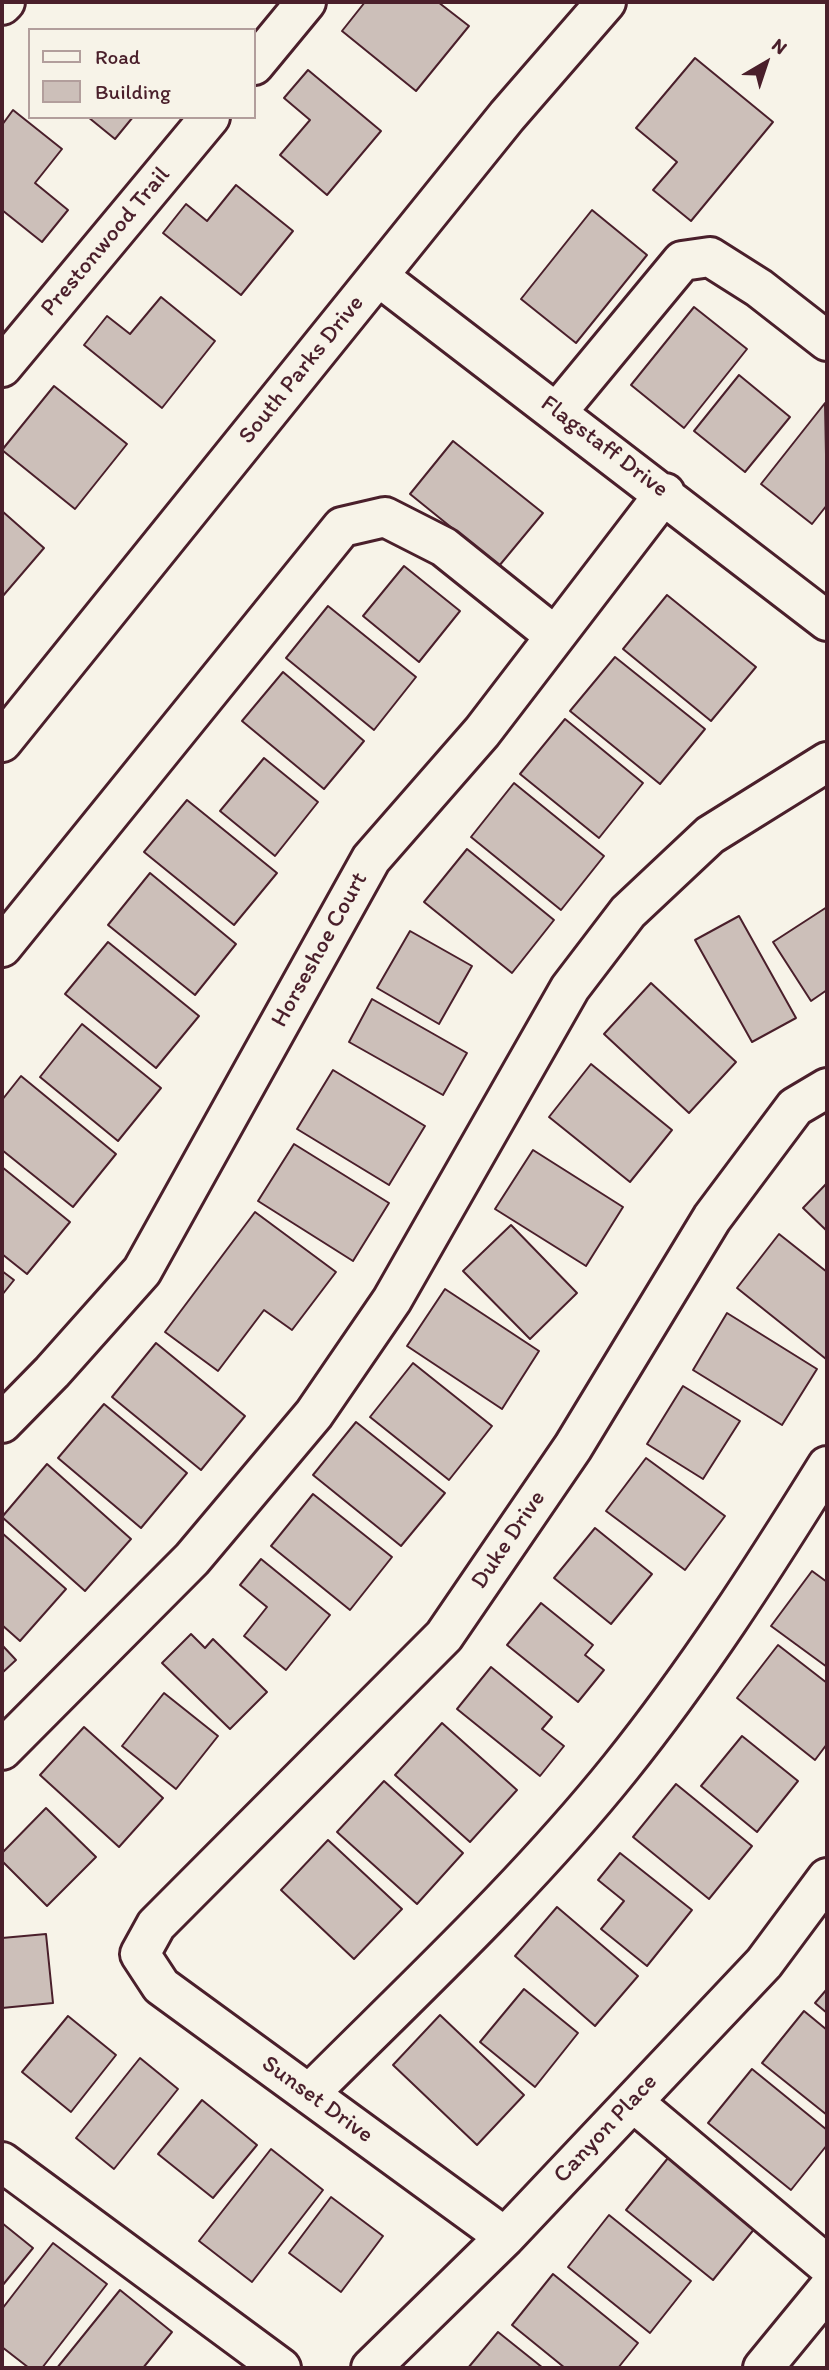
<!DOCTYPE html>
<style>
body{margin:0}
#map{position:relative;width:829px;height:2370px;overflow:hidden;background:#f7f3e8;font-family:Itim,sans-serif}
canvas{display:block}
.frame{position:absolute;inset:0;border:4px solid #4a1f2b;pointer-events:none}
.legend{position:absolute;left:28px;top:28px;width:228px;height:91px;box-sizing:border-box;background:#f7f3e8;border:2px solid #b29e9c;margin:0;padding:9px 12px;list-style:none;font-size:21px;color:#4a1f2b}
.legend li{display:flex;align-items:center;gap:14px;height:35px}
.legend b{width:35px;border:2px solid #b29e9c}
.north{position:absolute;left:731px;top:28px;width:70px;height:70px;-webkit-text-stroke:5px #f7f3e8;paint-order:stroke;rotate:39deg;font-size:19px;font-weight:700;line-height:28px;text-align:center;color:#4a1f2b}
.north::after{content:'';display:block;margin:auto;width:24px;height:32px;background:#4a1f2b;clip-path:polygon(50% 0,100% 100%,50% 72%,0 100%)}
</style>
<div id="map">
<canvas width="829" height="2370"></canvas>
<div class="frame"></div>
<ul class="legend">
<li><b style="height:9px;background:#f7f3e8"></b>Road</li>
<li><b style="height:19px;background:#ccbfb9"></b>Building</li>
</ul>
<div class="north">N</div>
</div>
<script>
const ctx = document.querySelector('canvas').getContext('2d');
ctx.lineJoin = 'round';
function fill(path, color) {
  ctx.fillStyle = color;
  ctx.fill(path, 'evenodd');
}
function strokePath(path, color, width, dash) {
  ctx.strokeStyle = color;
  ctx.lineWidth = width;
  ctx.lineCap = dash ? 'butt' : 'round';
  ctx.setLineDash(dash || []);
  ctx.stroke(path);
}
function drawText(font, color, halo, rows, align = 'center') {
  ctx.font = font + ' Itim,sans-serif';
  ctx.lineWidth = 5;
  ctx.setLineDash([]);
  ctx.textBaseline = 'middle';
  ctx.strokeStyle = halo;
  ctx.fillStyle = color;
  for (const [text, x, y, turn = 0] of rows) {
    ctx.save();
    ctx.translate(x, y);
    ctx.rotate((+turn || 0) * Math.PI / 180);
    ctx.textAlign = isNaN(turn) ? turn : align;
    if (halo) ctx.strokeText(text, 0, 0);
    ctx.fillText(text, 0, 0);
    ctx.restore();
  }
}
const building = new Path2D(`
 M365 2H438L469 26 416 91 342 31Z
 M695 58 773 122 691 221 653 190 677 162 636 128Z
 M308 70 381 131 327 195 280 155 310 120 284 98Z
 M13 110 62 149 35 183 68 210 42 242 2 210V125Z
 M88 117H133L115 139Z
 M236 185 293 231 241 295 163 233 186 204 207 221Z
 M592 210 647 255 576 343 521 299Z
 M161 297 215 341 162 408 84 345 107 316 130 334Z
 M694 307 747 349 684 428 631 385Z
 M739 375 790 417 745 472 694 431Z
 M54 386 127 444 75 509 2 450Z
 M825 403 827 505 812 524 761 484Z
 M453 441 543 513 499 566 410 494Z
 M2 511 44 548 2 597Z
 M404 566 460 611 419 662 363 616Z
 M667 595 756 667 711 721 623 649Z
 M328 606 416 677 374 730 286 658Z
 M615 657 705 729 660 784 570 711Z
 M283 672 364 741 324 789 242 721Z
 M565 719 643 783 599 838 520 774Z
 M264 758 318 802 275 856 220 811Z
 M514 783 604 856 561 910 471 837Z
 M187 800 277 873 234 925 144 852Z
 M467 849 554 920 512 973 424 902Z
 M150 873 236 944 195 995 108 925Z
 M827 907V990L811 1001 773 942Z
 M739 916 796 1018 752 1042 695 940Z
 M410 931 472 966 439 1024 377 988Z
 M108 942 199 1016 156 1068 65 994Z
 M651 983 736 1062 689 1113 604 1034Z
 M372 999 467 1053 443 1095 349 1042Z
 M82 1024 161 1088 118 1141 40 1077Z
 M591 1064 672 1130 630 1182 549 1117Z
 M333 1070 425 1126 389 1185 297 1129Z
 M21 1076 116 1154 73 1207 2 1150V1100Z
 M294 1144 389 1203 353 1261 258 1201Z
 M533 1150 623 1207 586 1266 495 1209Z
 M2 1167 70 1222 27 1274 2 1254Z
 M827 1183V1231L803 1208Z
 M255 1212 336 1272 292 1330 264 1310 218 1371 165 1332Z
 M511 1225 577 1293 530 1339 463 1271Z
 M779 1234 827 1272 826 1359 737 1288Z
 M2 1271 14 1280 2 1295Z
 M445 1289 539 1351 502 1409 407 1346Z
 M727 1313 817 1369 782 1425 693 1370Z
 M156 1343 245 1416 201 1470 112 1397Z
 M413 1363 492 1426 449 1480 370 1417Z
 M683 1386 740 1421 703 1479 647 1444Z
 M104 1404 187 1473 141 1528 58 1458Z
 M356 1422 445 1493 401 1546 313 1475Z
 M646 1458 725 1516 685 1570 606 1511Z
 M47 1464 131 1539 85 1591 2 1517Z
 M313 1494 392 1557 350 1610 271 1546Z
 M595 1528 652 1574 611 1624 554 1578Z
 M2 1533 66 1589 20 1641 2 1625Z
 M261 1559 330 1615 286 1670 244 1636 267 1607 240 1585Z
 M812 1571 827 1582V1667L771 1626Z
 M541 1603 593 1645 585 1655 604 1670 578 1702 507 1645Z
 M191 1634 205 1648 213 1639 267 1692 230 1729 162 1663Z
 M2 1645 16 1660 2 1673Z
 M778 1645 827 1683V1744L815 1760 737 1698Z
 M491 1667 552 1717 542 1729 564 1746 540 1776 457 1709Z
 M164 1693 218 1736 176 1789 122 1746Z
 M442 1723 517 1790 470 1842 395 1775Z
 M84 1727 163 1798 119 1847 40 1775Z
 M742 1736 798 1781 757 1832 701 1786Z
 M384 1781 463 1853 417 1904 337 1832Z
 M676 1784 752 1846 709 1899 633 1837Z
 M46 1808 96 1857 47 1906 2 1861V1853Z
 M328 1840 402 1909 354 1959 281 1890Z
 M620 1853 692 1910 647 1966 601 1929 624 1901 598 1880Z
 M557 1907 638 1976 595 2026 515 1956Z
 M46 1934 53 2003 2 2008V1938Z
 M524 1989 578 2033 535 2087 480 2042Z
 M827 1989V2013L815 2003Z
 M804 2011 827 2030V2115L762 2063Z
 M440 2015 524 2095 477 2145 393 2065Z
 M68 2016 116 2055 71 2112 22 2072Z
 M140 2058 178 2089 114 2169 76 2138Z
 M752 2069 827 2130V2145L791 2190 708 2123Z
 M202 2100 257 2145 213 2198 158 2154Z
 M271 2149 323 2190 252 2282 199 2241Z
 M668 2158 755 2228 713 2280 626 2210Z
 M331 2197 383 2236 341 2292 289 2253Z
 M609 2215 691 2281 650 2333 568 2267Z
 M2 2223 33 2248 2 2286Z
 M53 2243 107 2284 42 2368H29L2 2347V2309Z
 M553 2274 638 2343 618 2368H565L512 2325Z
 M120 2290 172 2332 143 2368H57Z
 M498 2332 543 2368H468Z`);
const minor = new Path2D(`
 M2 5 5 2
 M254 65 306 2
 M378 276 827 621
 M2 367 210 117
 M557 412 682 261 710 257 759 288 827 341
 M2 742 507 116 606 2
 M2 947 342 527 385 517 444 547 555 636
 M2 1423 52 1372 142 1271 371 859 482 732 665 493
 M2 1750 192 1559 314 1414 392 1300 570 988 628 912 710 835 827 762
 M309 2094C415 1988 526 1885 620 1768 697 1672 763 1569 827 1466
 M633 2102 827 2265
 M2 2162 281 2368
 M505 2237 161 1986 140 1954 156 1925 444 1636 573 1447 712 1218 795 1107 827 1088
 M371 2368 505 2237 764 1963 827 1878
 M763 2368 827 2290`);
const streetNames = [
 ["Prestonwood Trail",106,242,-50],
 ["South Parks Drive",302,370,-51],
 ["Flagstaff Drive",604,447,37],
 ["Horseshoe Court",320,950,-61],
 ["Duke Drive",509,1540,-56],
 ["Sunset Drive",317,2100,36],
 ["Canyon Place",606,2129,-47]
];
fill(building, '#ccbfb9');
strokePath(building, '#4a1f2b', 2);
strokePath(minor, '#4a1f2b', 44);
strokePath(minor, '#f7f3e8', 38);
drawText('24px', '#4a1f2b', '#f7f3e8', streetNames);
</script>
